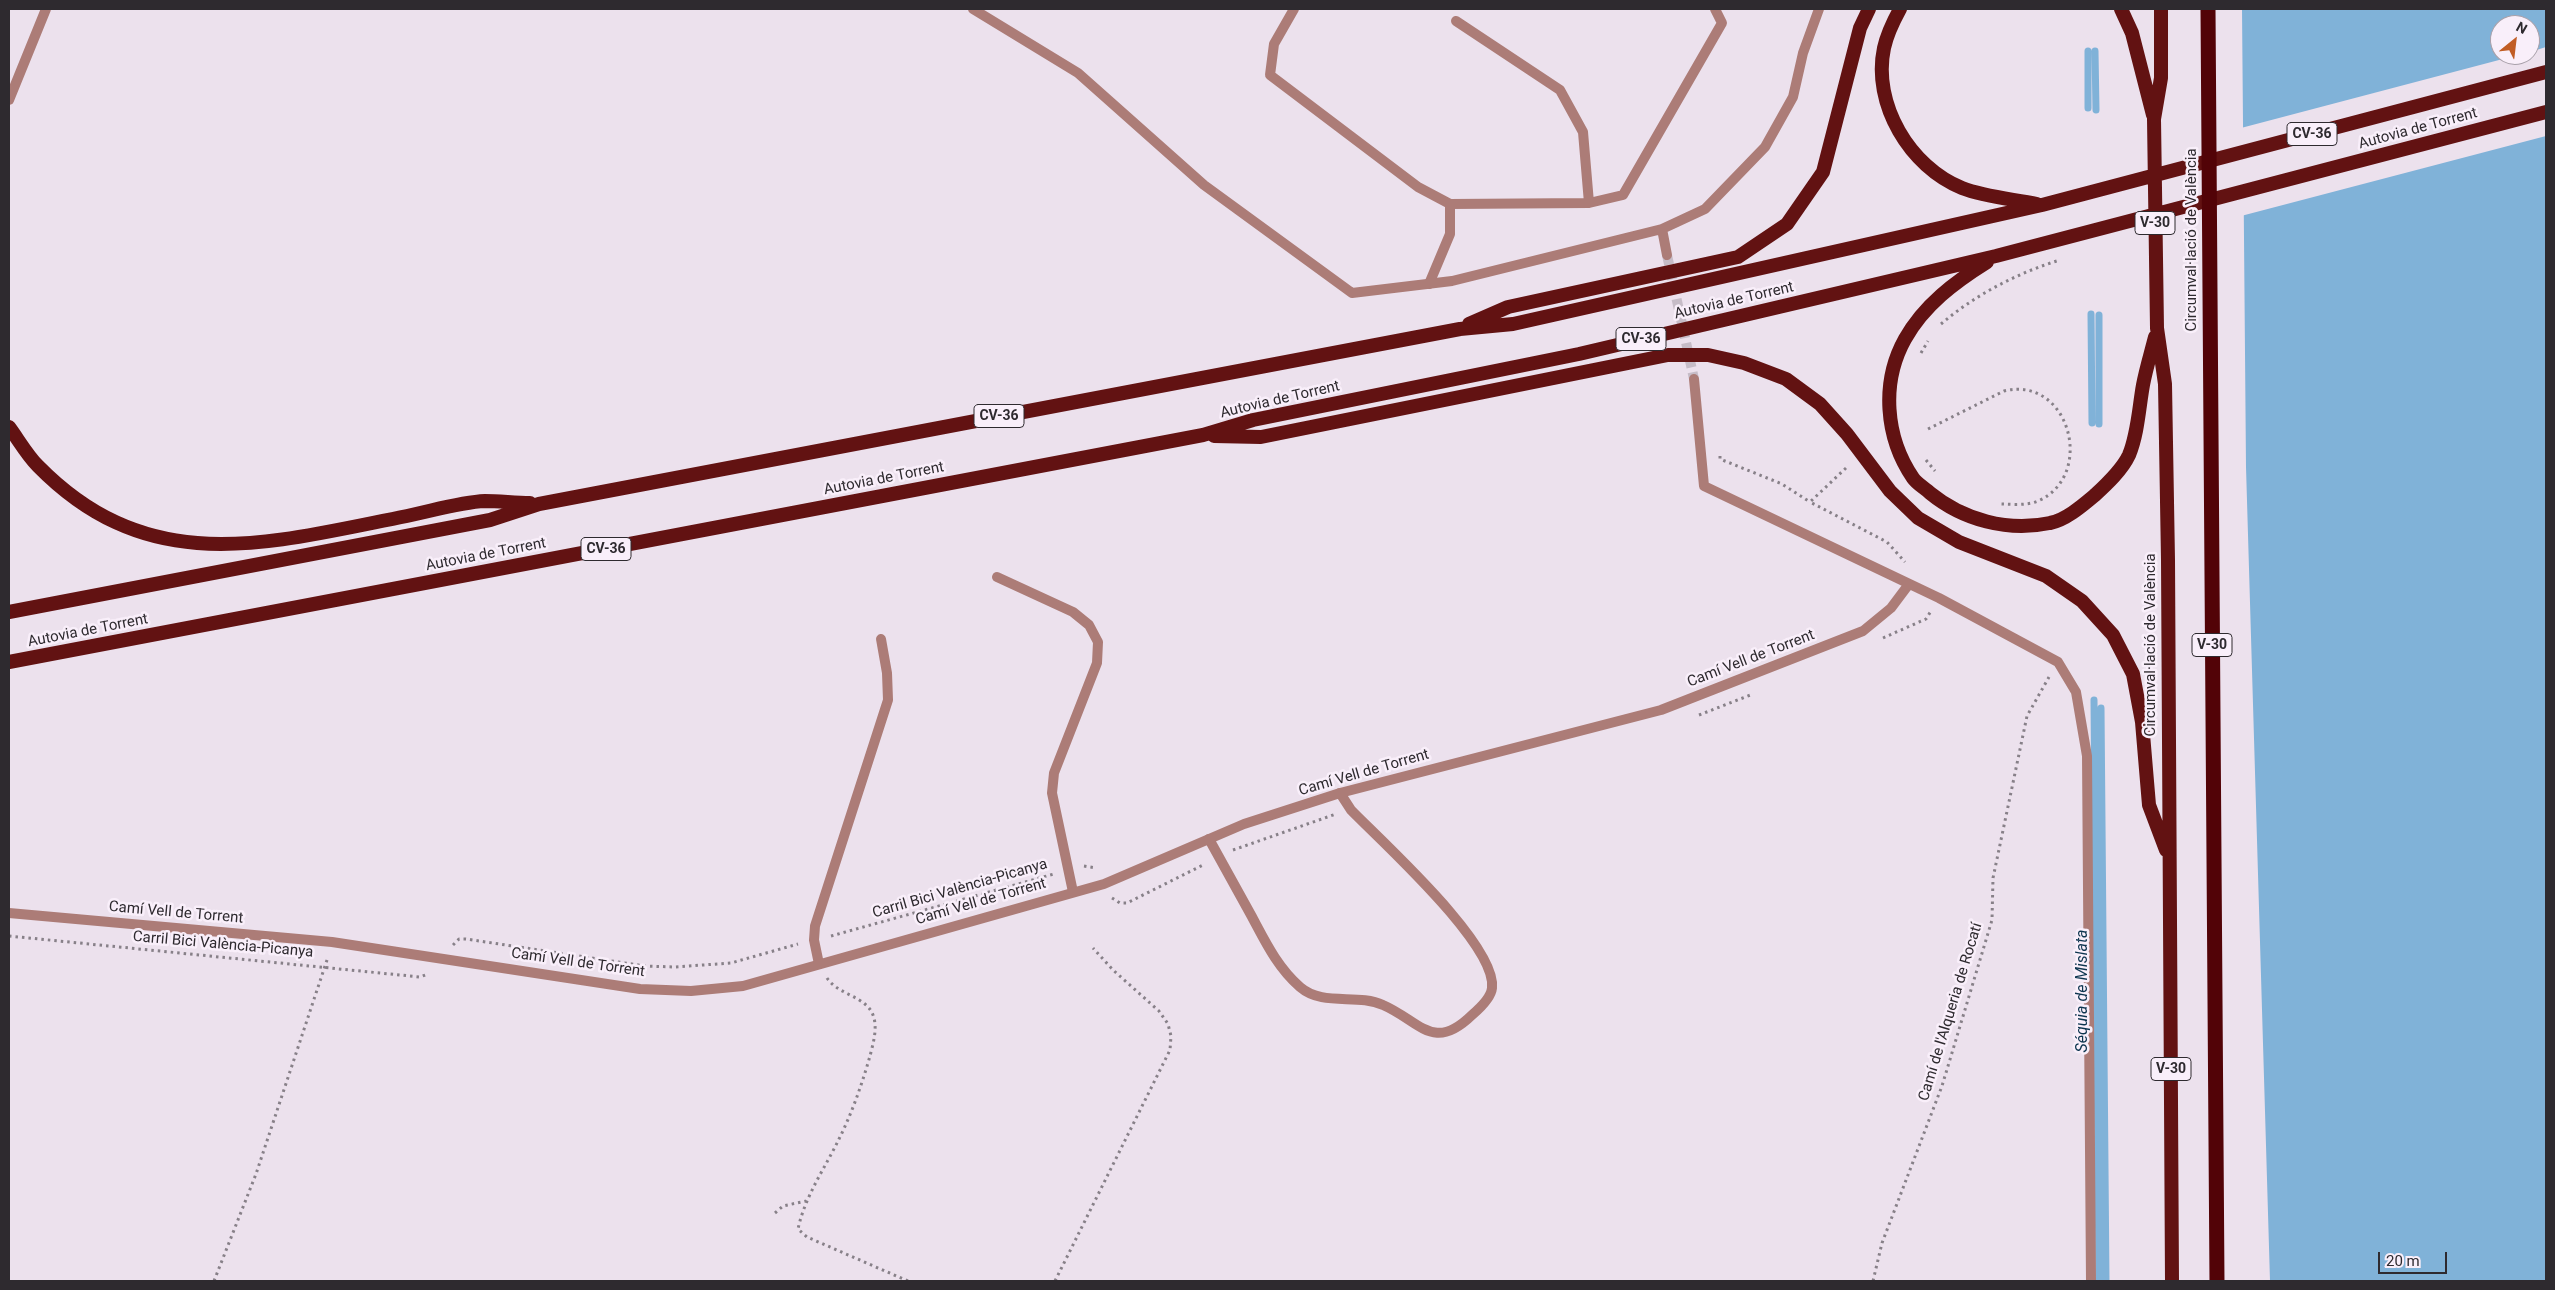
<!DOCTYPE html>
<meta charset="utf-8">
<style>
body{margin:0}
#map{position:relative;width:2555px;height:1290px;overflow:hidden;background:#ece1ed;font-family:Roboto,sans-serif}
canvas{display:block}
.frame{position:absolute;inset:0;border:10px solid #2e2a2f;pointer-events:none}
.north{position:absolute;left:2490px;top:15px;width:50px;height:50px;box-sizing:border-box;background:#f9effa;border:1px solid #a8a0a9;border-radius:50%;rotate:29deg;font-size:14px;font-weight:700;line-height:20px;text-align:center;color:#2e2a2f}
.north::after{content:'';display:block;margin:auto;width:18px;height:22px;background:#c15d25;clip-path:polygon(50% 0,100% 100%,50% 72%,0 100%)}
.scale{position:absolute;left:2378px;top:1252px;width:69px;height:22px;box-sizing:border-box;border:2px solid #2e2a2f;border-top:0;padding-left:6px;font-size:15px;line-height:18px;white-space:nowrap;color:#2e2a2f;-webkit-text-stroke:4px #f9effa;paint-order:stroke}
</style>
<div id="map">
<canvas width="2555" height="1290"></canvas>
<div class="frame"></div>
<div class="north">N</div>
<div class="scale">20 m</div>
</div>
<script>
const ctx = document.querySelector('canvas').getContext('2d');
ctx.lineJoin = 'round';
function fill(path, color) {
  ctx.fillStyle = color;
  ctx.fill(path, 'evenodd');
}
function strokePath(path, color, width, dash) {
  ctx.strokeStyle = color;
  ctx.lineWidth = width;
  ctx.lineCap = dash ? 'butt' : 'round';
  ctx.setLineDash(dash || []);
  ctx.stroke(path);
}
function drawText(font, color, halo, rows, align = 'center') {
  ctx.font = font + ' Roboto,sans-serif';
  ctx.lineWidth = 5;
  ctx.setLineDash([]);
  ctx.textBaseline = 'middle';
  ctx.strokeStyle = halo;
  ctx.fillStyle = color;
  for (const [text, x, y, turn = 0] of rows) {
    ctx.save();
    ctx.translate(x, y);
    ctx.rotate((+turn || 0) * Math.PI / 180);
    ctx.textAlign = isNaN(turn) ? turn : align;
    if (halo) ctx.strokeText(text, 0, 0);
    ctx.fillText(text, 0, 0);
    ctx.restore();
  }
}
const water = new Path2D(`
 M2242 9H2546V1281H2270L2246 467ZM2500 25H2530V55H2500Z`);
const pier = new Path2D(`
 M2546 47V136L2241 216V128L2518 55H2530V52Z`);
const stream = new Path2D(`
 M2088 51V108
 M2095 51 2096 110
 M2091 314 2092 423
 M2099 315V424
 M2094 700 2099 1281
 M2101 708 2106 1281`);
const minorTunnel = new Path2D(`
 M1667 255 1694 379`);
const path = new Path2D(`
 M1941 324C1975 295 2017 273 2060 260
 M1921 353 1928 341
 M1928 429 2004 391C2070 375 2096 476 2038 501 2026 506 2011 504 1999 504
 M1720 456V459L1782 484 1810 502
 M1926 460 1935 471
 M1846 468 1810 502 1887 542 1905 562
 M1883 638 1926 619 1931 611
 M1699 715 1753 694
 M1233 850 1336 814
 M1084 866 1096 868
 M1112 898 1120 903H1127L1205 864
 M9 936 420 977 428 974
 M831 936 1054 874
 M453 945 459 939H466L645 966 675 967 731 963 798 944
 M827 978C838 995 866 996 873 1015 878 1028 873 1044 870 1056 862 1084 852 1113 839 1139 825 1168 805 1196 798 1229L807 1237 908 1281
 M775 1213 783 1206 806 1201
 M214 1281 256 1174 328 957
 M1055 1281 1170 1050 1171 1036 1168 1024 1159 1011 1113 970 1093 948
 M1873 1281 1882 1243 1942 1086 1992 920 1993 878 2027 716 2049 677`);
const service = new Path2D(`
 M1294 9 1274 44 1270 75 1418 187 1450 204 1589 203 1623 195 1722 23 1715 9
 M1456 21 1560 90 1583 132 1589 203
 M1429 284 1450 234V204
 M997 577 1073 612 1089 625 1098 642 1097 663 1054 773 1052 793 1073 892
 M1209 839C1223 864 1237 890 1251 915 1265 941 1277 967 1300 987 1323 1007 1357 993 1383 1005 1420 1021 1433 1053 1472 1015 1479 1009 1491 998 1492 988 1497 945 1382 842 1351 810L1340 793
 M819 964 814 940 815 926 888 700 887 673 881 639`);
const minor = new Path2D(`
 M973 9 1078 73 1204 185 1352 293 1452 281 1662 229 1705 209 1765 147 1793 97 1803 53 1819 9
 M9 100 46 9
 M1662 229 1667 255
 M1694 379 1704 486 1939 598 2058 662 2076 692 2087 756 2091 1281
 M9 913 332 942 640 989 691 991 743 986 1104 884 1244 824 1340 793 1661 710 1863 631 1891 608 1909 584`);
const trunk = new Path2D(`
 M1900 9C1894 20 1887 34 1884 48 1872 104 1910 167 1962 188 1985 197 2013 199 2037 204
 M2121 9 2132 33 2153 115
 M2161 9V78L2154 119 2157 328 2165 384 2168 560 2172 1281
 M1987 262C1955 282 1924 305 1905 339 1881 382 1885 437 1913 478 1917 484 1925 488 1930 493 1963 520 2008 532 2050 523 2066 520 2083 505 2095 495 2107 484 2122 470 2129 455 2138 433 2139 407 2143 385 2146 369 2151 353 2155 337
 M1469 324 1508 307 1738 257 1787 224 1823 172 1860 28 1869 9
 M9 427C18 439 27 455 38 466 150 580 269 543 407 516 432 511 460 502 485 501 500 501 515 503 530 503
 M1214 436 1261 437 1668 355H1708L1744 363 1786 379 1820 404 1847 434 1890 491 1918 518 1959 542 2046 576 2082 601 2113 635 2133 674 2142 722 2149 805 2166 850
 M9 612 490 520 539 504 1460 329 1513 324 2042 205 2546 72
 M9 662 1203 435 1253 420 1579 354 1996 256 2546 112`);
const motorway = new Path2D(`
 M2208 9 2217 1281`);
const shields = [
 [2312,134,50],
 [2155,223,40],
 [1641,339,50],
 [999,416,50],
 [606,549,50],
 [2212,645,40],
 [2171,1069,40]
];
const shieldNames = [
 ["CV-36",2312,134],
 ["V-30",2155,223],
 ["CV-36",1641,339],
 ["CV-36",999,416],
 ["CV-36",606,549],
 ["V-30",2212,645],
 ["V-30",2171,1069]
];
const streetNames = [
 ["Autovia de Torrent",2418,129,-15],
 ["Circumval·lació de València",2192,240,-90],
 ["Autovia de Torrent",1734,301,-13],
 ["Autovia de Torrent",1280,400,-13],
 ["Autovia de Torrent",884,479,-11],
 ["Autovia de Torrent",486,555,-11],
 ["Autovia de Torrent",88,631,-11],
 ["Circumval·lació de València",2151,645,-90],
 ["Camí Vell de Torrent",1751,659,-21],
 ["Camí Vell de Torrent",1364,773,-16],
 ["Carril Bici València-Picanya",960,889,-16],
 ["Camí Vell de Torrent",981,902,-16],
 ["Camí Vell de Torrent",176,913,5],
 ["Carril Bici València-Picanya",223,945,5],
 ["Camí Vell de Torrent",578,963,8],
 ["Camí de l'Alqueria de Rocatí",1951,1012,-73]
];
const waterNames = [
 ["Séquia de Mislata",2083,991,-90]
];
fill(water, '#80b2d8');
fill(pier, '#ece1ed');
strokePath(stream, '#80b2d8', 7);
strokePath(minorTunnel, '#c6bcc7', 10, [10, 5]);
strokePath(path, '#878088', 3, [2.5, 4]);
strokePath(service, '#ac7c77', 10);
strokePath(minor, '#ac7c77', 10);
strokePath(trunk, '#621212', 14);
strokePath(motorway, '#520307', 15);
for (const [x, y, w] of shields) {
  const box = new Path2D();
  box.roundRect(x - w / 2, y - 11.5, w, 23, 4);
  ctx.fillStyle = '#f9effa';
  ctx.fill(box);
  strokePath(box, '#2e2a2f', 1);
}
drawText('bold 14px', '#2e2a2f', null, shieldNames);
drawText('15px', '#2e2a2f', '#f9effa', streetNames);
drawText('italic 16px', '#0d354f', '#f9effa', waterNames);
</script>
